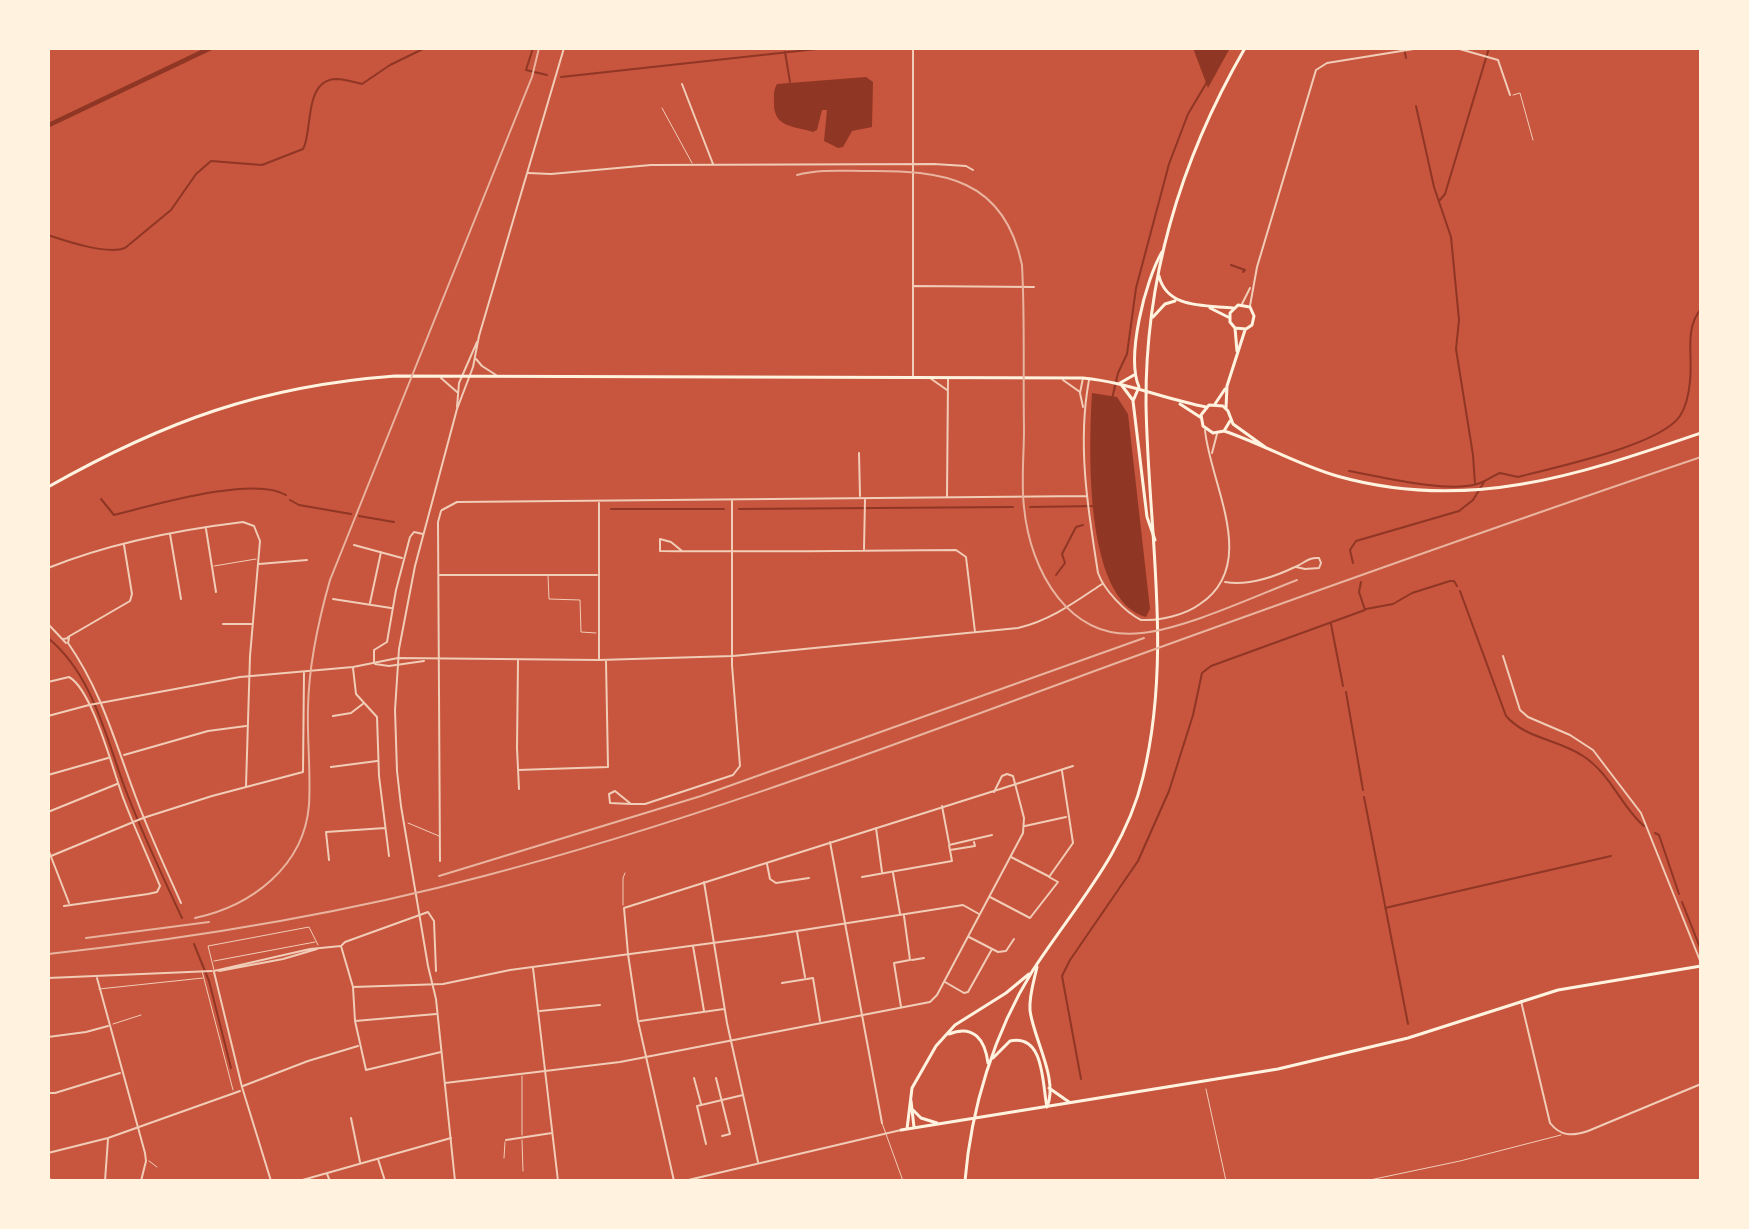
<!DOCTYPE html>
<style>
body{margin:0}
#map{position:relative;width:1749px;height:1229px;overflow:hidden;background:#c8553d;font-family:Spectral,serif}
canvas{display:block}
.frame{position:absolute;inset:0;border:50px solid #fff3e0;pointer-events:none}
</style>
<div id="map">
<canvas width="1749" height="1229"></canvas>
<div class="frame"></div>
</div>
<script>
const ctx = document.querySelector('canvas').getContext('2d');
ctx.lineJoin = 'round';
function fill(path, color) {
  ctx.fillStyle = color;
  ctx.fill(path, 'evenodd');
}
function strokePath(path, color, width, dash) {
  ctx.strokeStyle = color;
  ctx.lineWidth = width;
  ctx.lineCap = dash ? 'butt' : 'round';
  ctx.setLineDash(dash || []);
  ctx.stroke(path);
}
const water = new Path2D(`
 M205 48H216L48 128V123Z
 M1193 48H1230L1208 88Z
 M866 77 873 82 872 127 852 131 843 147 838 148 824 141 827 110H822L817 130 813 132C795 126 774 128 774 104 774 96 773 91 777 84Z
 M1092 393 1117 397 1128 414 1150 609 1146 617C1083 600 1089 445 1092 393Z`);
const stream = new Path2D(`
 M533 48 526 70 547 75
 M1404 48 1406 58
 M785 52 790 82
 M561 77 826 48
 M1416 106 1434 187 1451 237 1459 320 1456 349 1473 455 1475 484
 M1439 201 1445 194 1489 48
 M48 235C66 241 107 255 125 248L171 210 196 174 211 161 262 165 303 149C313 133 303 80 336 79 344 79 354 82 362 84L390 65 425 48
 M1231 265 1245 270 1243 272
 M1112 399 1118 373 1127 354 1136 288 1169 164 1188 114 1207 82
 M1349 471C1382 477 1446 493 1477 484 1485 482 1492 476 1500 473L1518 477C1555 467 1659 446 1680 416 1687 405 1689 393 1690 381 1693 356 1684 329 1701 309
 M101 499 114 515C151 506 254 475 286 495
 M290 500 299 505 351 514
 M1030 507 1097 506
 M611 509H724
 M739 509 1013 507
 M359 516 394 522
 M1353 563 1350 550 1356 541 1459 511 1473 500 1484 482
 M1056 575 1065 563 1062 554 1076 527 1083 525
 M1460 591 1506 716C1526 739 1558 739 1583 756 1611 774 1622 808 1644 826
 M1366 609 1393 604 1412 593 1450 581H1454L1457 586
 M1331 624 1343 686
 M48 638C91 673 105 733 123 783 140 829 161 873 182 918
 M1346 692 1363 790
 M1364 797 1408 1024
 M1655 833 1659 835 1679 894
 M1682 902 1701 950
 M1385 908 1611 856
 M194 944 209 981 231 1068
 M1081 1079 1062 976 1070 960 1138 861 1169 791 1193 715 1202 673 1211 666 1365 610 1359 592 1361 582`);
const service = new Path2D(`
 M1513 95 1520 93 1533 140
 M662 108 692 163
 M214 566 256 559
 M548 575 549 599 580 600 581 632 596 633
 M408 823 439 836
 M623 905V878L625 873
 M214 961 315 942
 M214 970 208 946 309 927 318 945
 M202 971 233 1090
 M99 989 203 978
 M113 1024 141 1015
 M522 1076V1135
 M1206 1089 1226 1181
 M882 1123 903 1181
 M522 1140 523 1171
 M504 1158 505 1142
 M149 1161 157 1167
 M48 1176 52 1181
 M1365 1181 1460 1161 1561 1135`);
const minor = new Path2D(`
 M913 48V377
 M1456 48 1498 60 1510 95
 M682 84 713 164
 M528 173 551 174 651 165 934 164 966 166 973 170
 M914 286 1034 287
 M1242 304 1250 288
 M1250 306 1257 267 1316 70 1327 63 1420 48
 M930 378 947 390
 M1083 378 1080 393 1083 407
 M1063 380 1080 392
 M1089 380C1077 444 1088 510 1098 573 1104 590 1125 612 1141 620 1160 621 1185 615 1200 604 1260 564 1210 484 1205 430
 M859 453 860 496
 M1212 453 1217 434
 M947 496 948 379
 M442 510 457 502 1087 496
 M206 529 216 592
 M170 534 181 599
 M354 545 402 558
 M864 549 865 499
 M682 551 671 542 660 539V551C758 552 857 551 956 550L966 557 975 632
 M259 564 307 560
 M48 568C110 543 177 530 243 522L254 526 260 541 250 656 246 786
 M440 575H597
 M1225 582C1247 586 1274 577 1295 567 1305 563 1308 557 1319 558L1321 563 1319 568 1305 569 1296 567
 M333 599 391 608
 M370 603 381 552
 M48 624 66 643
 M223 624H251
 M68 637 130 601 132 594 124 545
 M63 639 69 638 68 643C101 690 115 742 135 795 148 831 165 867 181 903
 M1503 656 1520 710 1528 717 1570 735 1593 750 1641 813 1701 963
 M599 659V503
 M518 660 517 748 519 789
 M374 663V650L387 642 396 590 410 537 414 532 423 534
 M375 664 389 666 424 661
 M353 668 356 694 377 717 379 776 389 856
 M48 682 69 677C93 690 113 772 124 800 135 829 148 857 160 886L157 892 148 894 64 906
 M48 716 89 705 240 677 353 667 398 658 599 660 733 656 1018 628C1051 620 1075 602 1102 584
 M333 716 351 713 364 703
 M124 755 208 731 246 726
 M331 767 377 761
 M518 770 608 767 606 661
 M48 775 108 758
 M631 804 610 803 609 794 615 791 631 804H645L733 775 740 766 732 665V500
 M942 806 949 843
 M48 812 117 784
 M1025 826 1066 817
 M876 828 882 872
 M830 842 882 1123
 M48 849 69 903
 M950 850 975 846 974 842
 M51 856 143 818 212 796 303 772 304 672
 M1011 857 1048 876
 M329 860 326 832 385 828
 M440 861 438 522 441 511
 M767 864 770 879 776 883 809 878
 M893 873 900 914
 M862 877 952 861 949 845 992 835
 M704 882 727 1023 758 1162
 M990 897 1030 918 1058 882 1049 877 1073 843 1062 771
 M797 932 805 977
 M969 937 998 952 1006 951 1014 939
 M342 945 345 942 428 912 434 921 436 971
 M693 946 704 1011
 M912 960 924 958
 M533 968 558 1181
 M214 971 310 949 341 946 353 987 355 1021 366 1070 441 1052
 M219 971 283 959 317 949
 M214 972 242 1087 271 1181
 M48 978 212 971
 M97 978 145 1153 146 1161 141 1181
 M945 982 964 993 968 992 992 949
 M782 983 813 978 820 1021
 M353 987 443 984 510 970 765 936 963 905 979 914
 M1521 1001 1550 1123C1561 1137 1573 1136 1588 1131L1701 1084
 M901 1007 894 963 910 960 904 916
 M540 1011 600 1005
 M355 1021 436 1014
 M640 1021 724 1009
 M48 1037 86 1032 108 1026
 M694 1078 701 1104
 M716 1078 730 1134 722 1136
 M445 1083 620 1062 930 1002 937 995 1023 833 1024 818 1013 776 1007 774 1002 776 994 792
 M243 1086 308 1061 358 1046
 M48 1093H55L120 1073
 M351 1118 360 1162
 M506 1140 552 1133
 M706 1144 697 1106 743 1095
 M48 1153 108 1138 240 1091
 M378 1159 385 1181
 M327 1174 330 1181
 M105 1181 108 1139
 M299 1181 451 1138
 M674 1181 638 1021 628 954 624 908 1073 766`);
const tertiary = new Path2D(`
 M479 336 564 48
 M476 359 482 366 496 375
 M441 378 457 392
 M457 407 459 383 477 342
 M455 1181 436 999 428 966 401 806 397 771 395 710 399 649 415 566 457 409 473 367 479 336
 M684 1181 901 1130`);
const secondary = new Path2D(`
 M1159 276C1167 309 1205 305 1233 308
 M1210 308 1228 317
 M1153 317 1165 304 1175 301
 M1235 328 1246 329 1252 325 1254 316 1250 307 1238 305 1230 313V322L1235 328 1237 351
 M1215 404 1225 389
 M1226 408 1227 386 1245 330
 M1037 967C1034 981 1029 995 1030 1010 1033 1038 1059 1079 1047 1107
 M949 1034C974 1024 985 1040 988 1063
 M993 1058 1010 1041C1045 1034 1042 1084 1047 1107
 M1049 1088 1069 1102
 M911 1101 914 1127
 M913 1110 921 1118 937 1123
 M907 1129 912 1088 936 1046 955 1025 1006 993 1029 974
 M901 1130 1278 1069 1408 1038 1558 990 1701 966
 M965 1181C971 1108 994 1033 1033 970 1074 907 1125 853 1143 777 1173 654 1148 529 1146 404 1145 277 1182 157 1245 48`);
const primary = new Path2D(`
 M1120 383 1132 399
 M1120 383 1134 375
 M1180 404 1200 417
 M1230 421 1224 431 1213 433 1203 426 1201 415 1209 405 1223 406 1228 411 1233 424 1265 447
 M1224 431C1263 444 1298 465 1337 476 1468 513 1578 475 1701 433
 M48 487C165 421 261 386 395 376L1083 378C1126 382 1164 399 1206 407
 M1155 540 1147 517 1133 401 1139 387C1126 357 1145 281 1162 252`);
const rail = new Path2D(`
 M797 175C819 169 843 171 865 171 943 170 1004 178 1022 265 1025 319 1023 374 1024 429 1024 455 1021 482 1024 507 1030 571 1069 642 1142 633 1187 628 1253 597 1297 580
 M439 876 701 796 1144 638
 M195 918C251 906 304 867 309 805 311 773 307 740 308 707 309 663 318 622 330 580L532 77 539 48
 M86 938 209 922
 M48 954C195 938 342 914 484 876 698 820 904 741 1111 665 1307 594 1503 524 1701 457`);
fill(water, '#8f3625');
strokePath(stream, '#8f3625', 2);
strokePath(service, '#f1ccb7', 1);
strokePath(minor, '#f1ccb7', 2);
strokePath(tertiary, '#f1ccb7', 2);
strokePath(secondary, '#fff3e0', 3);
strokePath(primary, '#fff3e0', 3);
strokePath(rail, '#e9b49f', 2);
</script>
